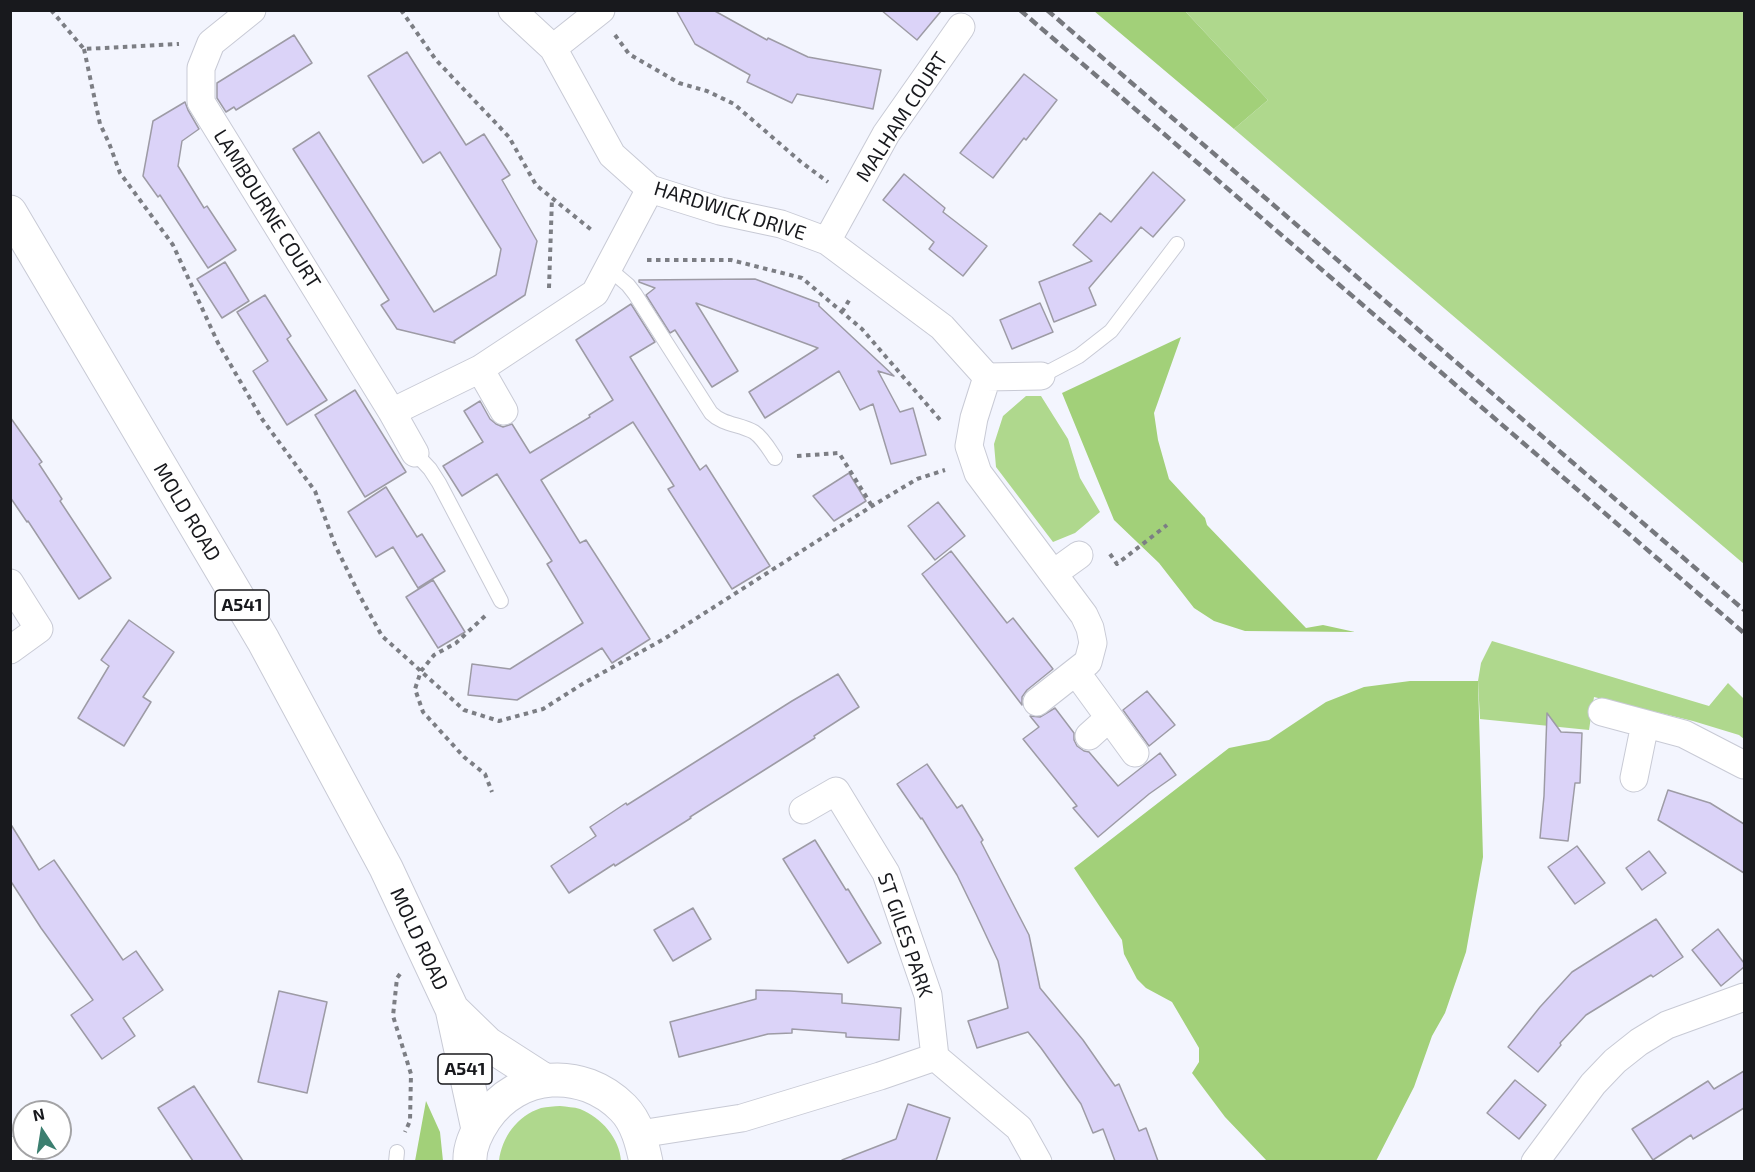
<!DOCTYPE html>
<style>
body{margin:0}
#map{position:relative;width:1755px;height:1172px;overflow:hidden;background:#f3f5fe;font-family:"Exo 2",sans-serif}
canvas{display:block}
.frame{position:absolute;inset:0;border:12px solid #18191d;pointer-events:none}
.north{position:absolute;left:12px;top:1100px;width:60px;height:60px;box-sizing:border-box;background:#fff;border:2px solid #a3a3a5;border-radius:50%;rotate:348deg;font-size:16px;font-weight:700;line-height:24px;text-align:center;color:#18191d}
.north::after{content:'';display:block;margin:auto;width:21px;height:27px;background:#3c7f70;clip-path:polygon(50% 0,100% 100%,50% 72%,0 100%)}
</style>
<div id="map">
<canvas width="1755" height="1172"></canvas>
<div class="frame"></div>
<div class="north">N</div>
</div>
<script>
const ctx = document.querySelector('canvas').getContext('2d');
ctx.lineJoin = 'round';
function fill(path, color) {
  ctx.fillStyle = color;
  ctx.fill(path, 'evenodd');
}
function strokePath(path, color, width, dash) {
  ctx.strokeStyle = color;
  ctx.lineWidth = width;
  ctx.lineCap = dash ? 'butt' : 'round';
  ctx.setLineDash(dash || []);
  ctx.stroke(path);
}
function drawText(font, color, halo, rows, align = 'center') {
  ctx.font = font + ' "Exo 2",sans-serif';
  ctx.lineWidth = 4.5;
  ctx.setLineDash([]);
  ctx.textBaseline = 'middle';
  ctx.strokeStyle = halo;
  ctx.fillStyle = color;
  for (const [text, x, y, turn = 0] of rows) {
    ctx.save();
    ctx.translate(x, y);
    ctx.rotate((+turn || 0) * Math.PI / 180);
    ctx.textAlign = isNaN(turn) ? turn : align;
    if (halo) ctx.strokeText(text, 0, 0);
    ctx.fillText(text, 0, 0);
    ctx.restore();
  }
}
const green = new Path2D(`
 M1185 11H1744V564L1234 129 1268 100Z
 M1026 396H1041L1068 439 1080 478 1100 512 1075 533 1053 542 996 467 994 444 1003 416Z
 M1492 641 1709 706 1728 683 1744 699V739L1739 735 1693 721 1594 697 1589 730 1480 719 1478 681 1481 663Z
 M560 1106C567 1107 574 1107 580 1109 601 1117 620 1139 621 1161H499C502 1137 517 1116 541 1108 547 1107 554 1106 560 1106Z`);
const forest = new Path2D(`
 M1094 11H1185L1268 100 1234 129Z
 M1181 337 1154 413 1158 440 1169 479 1205 518 1207 525 1306 628 1323 625 1355 632 1245 631 1214 621 1194 608 1159 563 1114 520 1062 393Z
 M1410 681H1478L1483 857 1466 952 1445 1013 1432 1036 1414 1087 1376 1161H1267L1225 1117 1192 1073 1199 1062V1048L1172 1002 1146 988 1137 979 1124 954 1122 940 1074 868 1229 748 1269 740 1326 702 1364 687Z
 M426 1101 440 1132 443 1161H415Z`);
const building = new Path2D(`
 M676 10H713L767 40 768 38 808 57 881 70 873 109 797 94 792 103 747 82 750 75 695 44Z
 M881 10H942L917 40Z
 M294 35 312 63 236 110 234 107 226 112 217 98V83Z
 M407 52 466 145 484 134 510 175 502 180 537 241 525 295 454 341 455 343 397 329 381 305 389 300 293 149 319 132 434 312 496 275 501 249 440 152 423 163 368 76Z
 M1024 74 1057 100 1026 140 1024 138 993 178 960 153Z
 M185 102 188 110 199 129 182 141 178 166 204 208 207 206 236 250 208 268 160 195 158 197 143 176 153 121Z
 M1153 172 1185 200 1153 237 1141 227 1089 288 1096 305 1054 322 1039 282 1092 261 1073 245 1100 213 1111 222Z
 M904 174 945 208 943 212 987 246 963 276 929 249 934 242 883 200Z
 M225 262 249 301 222 318 197 279Z
 M755 279 819 303V306L894 376 878 371 900 412 913 408 926 455 891 464 873 404 860 410 839 371 765 418 749 392 818 348 696 303 738 371 712 387 675 330 670 333 646 295 655 288 639 282V280Z
 M265 295 291 336 287 339 327 400 287 425 253 371 268 361 237 312Z
 M1040 303 1053 332 1012 349 1000 320Z
 M631 304 655 342 630 357 700 470 706 465 770 566 732 589 668 489 674 486 633 422 541 480 580 543 586 540 650 639 612 663 602 648 517 700 468 695 472 664 510 669 583 623 547 564 552 561 497 474 462 496 443 466 483 442 464 411 480 401 490 419 496 424 503 427 512 424 530 453 590 417 589 415 613 400 576 340Z
 M355 390 406 472 365 497 315 415Z
 M10 417 42 462 39 464 62 499 60 501 111 578 79 599 28 521 27 522 10 497Z
 M849 473 866 501 834 521 813 496Z
 M386 487 417 537 422 534 445 571 418 588 393 547 376 557 348 512Z
 M938 502 965 536 935 560 908 526Z
 M951 551 1007 623 1013 618 1053 669 1027 690 1022 697V705L922 574Z
 M433 580 465 632 438 648 406 597Z
 M129 620 174 652 143 697 151 702 124 746 78 718 109 666 101 660Z
 M838 674 859 707 814 736 815 738 690 817 691 818 615 866 614 864 569 893 551 866 596 836 590 827 626 803 627 805 792 701Z
 M1147 691 1175 725 1149 746 1123 710Z
 M1055 708 1074 733V740L1077 746 1084 751 1089 752 1118 786 1160 753 1176 775 1149 794 1098 837 1073 808 1077 806 1023 739 1039 727 1030 716 1040 717Z
 M1547 713 1561 732 1582 733 1580 783H1575L1568 841 1540 838 1544 796Z
 M927 764 957 808 962 805 983 840 981 842 1029 935 1040 988 1083 1040 1115 1086 1119 1084 1139 1131 1146 1128 1158 1161H1115L1103 1129 1093 1133 1081 1104 1041 1048 1028 1032 977 1048 968 1021 1008 1008 998 961 976 914 957 875 922 818 921 819 897 784Z
 M1668 790 1710 803 1744 824V873L1658 820Z
 M10 823 39 870 54 860 123 960 136 951 163 990 123 1018 135 1036 102 1059 71 1015 93 1000 41 928 10 880Z
 M815 840 846 890 848 889 881 943 848 963 783 859Z
 M1577 846 1605 883 1575 904 1548 867Z
 M1649 851 1666 873 1642 890 1626 868Z
 M693 908 711 939 673 961 654 930Z
 M1656 919 1683 957 1653 977 1651 975 1586 1015 1560 1043 1561 1045 1538 1072 1508 1047 1540 1007 1572 972Z
 M1718 929 1744 963V967L1721 986 1692 950Z
 M756 990 790 991 842 994V1003L901 1008 899 1040 846 1037V1033L792 1029V1033L768 1034 679 1057 670 1022 756 999Z
 M279 991 327 1002 307 1093 258 1082Z
 M1744 1071V1108L1693 1139 1691 1135 1653 1160 1632 1129 1708 1081 1714 1089Z
 M1515 1080 1546 1105 1519 1139 1487 1113Z
 M194 1086 243 1161H193L158 1108Z
 M908 1104 950 1118 936 1161H843L842 1160 896 1139Z`);
const path = new Path2D(`
 M51 10 84 49 179 44
 M401 10 436 60 509 137 536 185 594 232
 M615 35 629 54 679 83 707 91 734 104 801 162 828 182
 M84 49 100 124 109 143 120 173 173 245 218 343 262 419 315 491 335 545 361 598 382 636 464 710 499 721 543 709 584 683 664 639 872 506 917 479 945 470
 M647 260H731L802 278 862 329 942 422
 M549 288 552 198
 M842 312 851 297
 M797 456 839 453 872 506
 M1110 554 1117 564 1167 525
 M485 616 456 643 434 655 421 671 415 689 423 712 464 757 485 774 492 792
 M400 974 397 978 393 1016 411 1074 410 1121 405 1132`);
const lane = new Path2D(`
 M608 268 628 285 635 294 711 413C723 425 740 424 754 432 763 438 769 449 775 458
 M1041 376 1079 356 1111 331 1177 244
 M415 453 430 469 439 483 501 601
 M396 1162 397 1152`);
const street = new Path2D(`
 M252 10 211 43 201 68V102L392 412 480 369 595 293 650 189
 M512 10 553 48 612 155 650 189 720 211 781 224 827 241 942 327 987 377
 M553 48 601 10
 M827 241 886 134 961 27
 M480 369 504 411
 M987 377 974 418 969 446 978 473 1084 615 1090 628 1093 643 1088 662 1037 702
 M987 377 1041 376
 M392 412 415 453
 M1054 573 1079 555
 M10 583 39 629 10 650
 M1076 672 1135 753
 M1602 712 1684 734 1744 765
 M1089 736 1109 718
 M1634 778 1645 724
 M935 1057 1019 1128 1038 1162
 M640 1134 742 1118 880 1076 935 1057 928 995 886 873 836 791 803 810
 M10 1150 19 1162
 M1535 1162 1593 1084 1615 1061 1639 1042 1667 1025 1744 997`);
const primary = new Path2D(`
 M10 212 263 640 386 868 452 1009 478 1129
 M452 1009 488 1044 544 1080
 M470 1162C469 1147 477 1131 485 1119 518 1071 582 1067 623 1108 637 1122 642 1143 646 1162`);
const rail = new Path2D(`
 M1020 10 1744 633
 M1047 10 1744 610`);
const shields = [
 [242,605,54],
 [465,1069,54]
];
const shieldNames = [
 ["A541",242,605],
 ["A541",465,1069]
];
const streetNames = [
 ["MALHAM COURT",902,117,-57],
 ["LAMBOURNE COURT",267,209,58],
 ["HARDWICK DRIVE",730,211,17],
 ["MOLD ROAD",187,512,59],
 ["ST GILES PARK",905,935,71],
 ["MOLD ROAD",419,939,65]
];
fill(green, '#afd88d');
fill(forest, '#a2d079');
fill(building, '#dbd3f8');
strokePath(building, '#9d9ba5', 1.5);
strokePath(lane, '#c8cad5', 16);
strokePath(street, '#c8cad5', 29);
strokePath(primary, '#c8cad5', 35);
strokePath(path, '#7c7e84', 4, [4.5, 4.5]);
strokePath(lane, '#fff', 14);
strokePath(street, '#fff', 27);
strokePath(primary, '#fff', 33);
strokePath(rail, '#76787e', 4.5, [9, 4.5]);
for (const [x, y, w] of shields) {
  const box = new Path2D();
  box.roundRect(x - w / 2, y - 15, w, 30, 4.5);
  ctx.fillStyle = '#fff';
  ctx.fill(box);
  strokePath(box, '#18191d', 1.5);
}
drawText('bold 18px', '#18191d', null, shieldNames);
drawText('20px', '#18191d', '#fff', streetNames);
</script>
